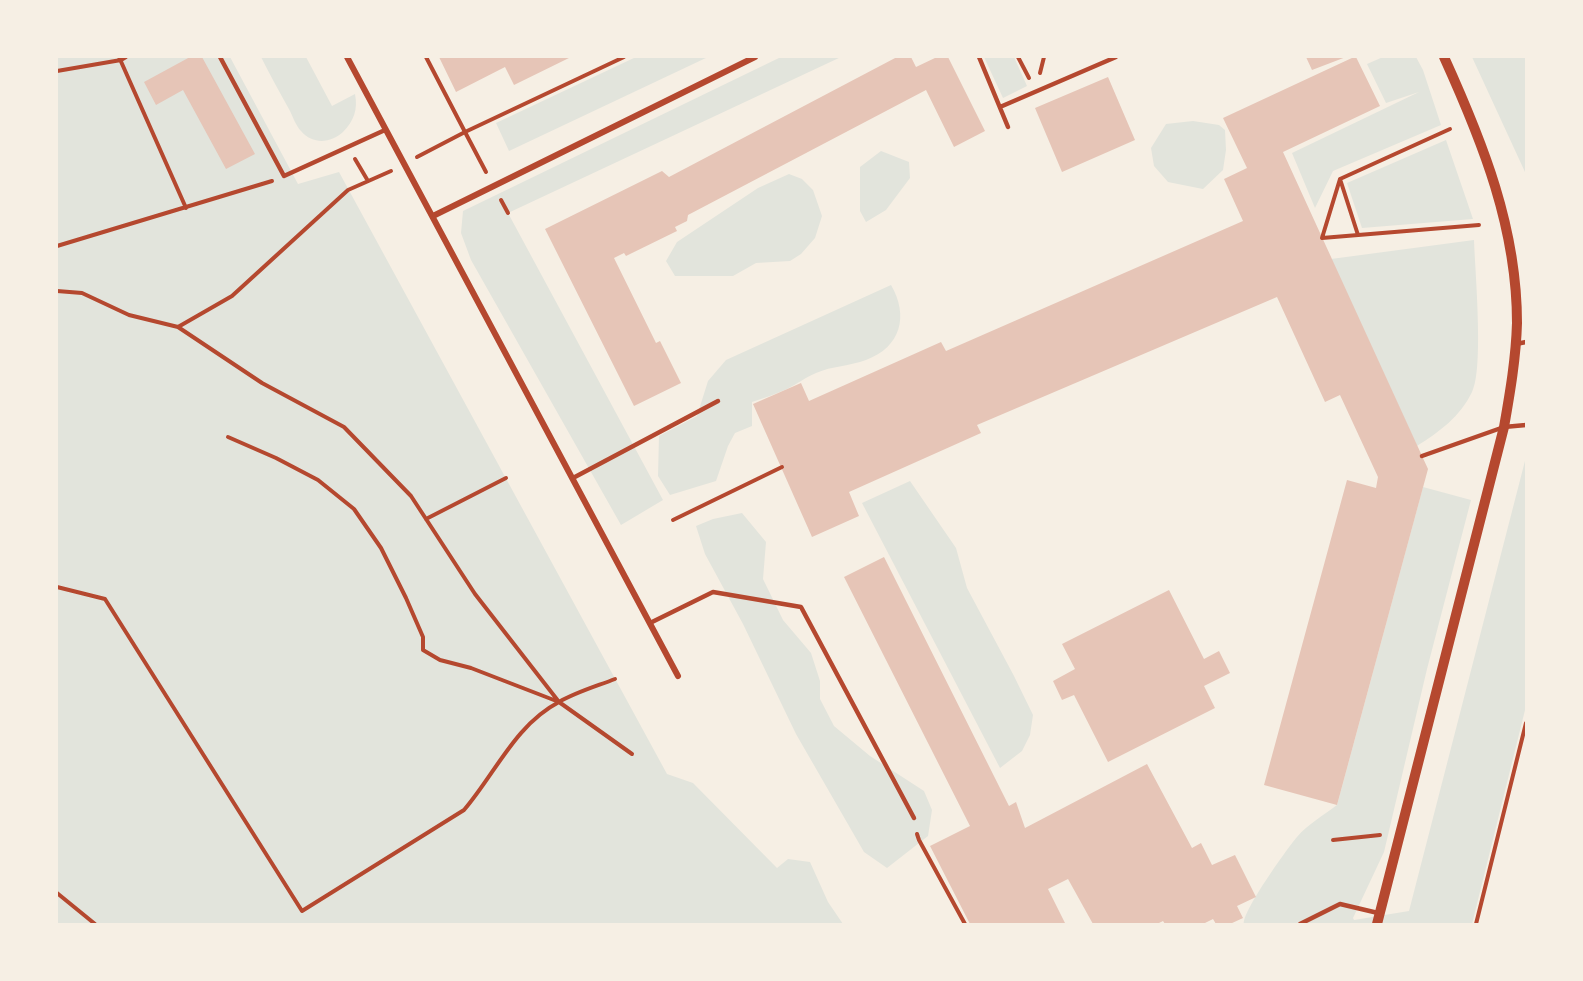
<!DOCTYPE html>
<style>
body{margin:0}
#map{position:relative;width:1583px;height:981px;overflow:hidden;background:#f6efe4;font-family:Raleway,sans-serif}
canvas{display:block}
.frame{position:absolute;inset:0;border:58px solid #f6efe4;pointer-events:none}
</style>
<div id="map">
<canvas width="1583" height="981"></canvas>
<div class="frame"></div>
</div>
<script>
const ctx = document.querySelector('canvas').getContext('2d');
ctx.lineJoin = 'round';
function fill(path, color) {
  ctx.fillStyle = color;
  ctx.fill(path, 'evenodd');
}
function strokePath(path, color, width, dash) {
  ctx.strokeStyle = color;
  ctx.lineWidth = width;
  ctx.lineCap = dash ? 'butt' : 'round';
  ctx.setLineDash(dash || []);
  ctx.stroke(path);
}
const green = new Path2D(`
 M57 57H230L298 184 339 172 667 774 693 783 777 868 788 859 810 862 828 902 843 924H57Z
 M261 57H306L332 106 355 94C358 109 354 121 343 132 331 143 313 145 301 131 296 126 293 117 290 111 280 93 270 75 261 57Z
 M636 57H708L509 151 496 123Z
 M781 57H841L508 213 663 500 621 525 471 260 461 233 463 211Z
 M984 57H1014L1027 86 1003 98Z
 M1383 57H1416L1423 70 1441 125 1333 171 1315 208 1292 153 1419 92 1386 103 1367 64Z
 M1472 57H1526V175L1525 172Z
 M1193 121 1219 125 1225 130 1226 150 1223 170 1203 189 1168 182 1154 166 1151 148 1166 124Z
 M1446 140 1473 219 1362 228 1347 183Z
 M881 151 909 162 910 178 886 210 866 222 860 211V167Z
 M789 174 802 179 813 190 822 216 815 238 801 254 790 261 756 263 733 276H675L666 261 677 242 758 188Z
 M1474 240C1475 271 1484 369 1472 392 1460 417 1439 432 1417 446L1331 259Z
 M891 285C909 316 901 347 866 360 850 366 832 366 816 373 806 377 797 384 787 389 776 394 764 398 752 402V426L735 433 728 446 716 481 670 495 658 476 659 436 697 416 708 381 726 360Z
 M1526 457V706L1472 924H1244C1242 912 1286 850 1297 837 1307 825 1324 815 1337 805L1423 487 1471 500 1427 669 1384 852 1353 918 1354 920 1409 911Z
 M910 481 956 548 967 588 1014 676 1033 715 1030 735 1022 751 1000 768 862 503Z
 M742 513 766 542 763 579 783 620 811 653 820 681V699L834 726 870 756 924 791 932 810 928 836 887 868 864 852 796 734 743 624 705 554 696 526 713 519Z`);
const building = new Path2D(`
 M190 57H202L255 154 226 169 183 90 156 105 144 82Z
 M439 57H571L514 85 505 67 456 92Z
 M897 57H911L916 67 937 57H948L985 131 954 147 926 90 688 215 687 221 675 227 677 231 626 256 624 253 614 258 656 343 660 341 681 383 634 406 545 229 662 171 669 177Z
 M1306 57H1346L1312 70Z
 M1354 57H1356L1380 106 1283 152 1428 469 1337 805 1264 785 1347 480 1376 488 1378 477 1340 395 1325 402 1277 297 977 425 981 433 849 492 859 516 812 537 753 404 801 383 809 401 941 342 946 351 1243 221 1224 179 1247 168 1223 118Z
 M1108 77 1135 140 1062 172 1035 108Z
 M884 557 1009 806 1016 802 1025 828 1147 764 1192 848 1201 843 1212 865 1235 855 1256 897 1237 906 1243 918 1230 924H1216L1213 919 1203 924H1165L1163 921 1157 924H1093L1068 879 1048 889 1065 923 1063 924H970L930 846 970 826 844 577Z
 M1169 590 1204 659 1219 651 1230 673 1204 686 1215 708 1108 762 1074 695 1062 700 1053 681 1075 669 1062 644Z`);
const path = new Path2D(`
 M119 57 186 208
 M426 57 465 132 624 57
 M1018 57 1029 78
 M57 71 121 60 126 57
 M1040 73 1044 57
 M1450 129 1340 179 1322 238 1479 225
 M417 157 465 132 486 172
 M355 159 368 181
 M1340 179 1358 235
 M501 200 508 213
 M57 246 272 181
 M57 291 82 293 129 315 178 327 232 296 348 190 391 171
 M178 327 262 383 344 427 411 496 475 594 559 702
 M228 437 276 458 318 480 354 509 381 548 406 598 423 637V650L440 660 471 668 559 702 632 754
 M426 519 506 478
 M673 520 782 467
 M57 587 105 599 302 911 464 810C495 774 515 725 559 702 576 692 597 686 615 679
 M917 834 919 840 965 924
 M1333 840 1380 835
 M57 893 95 924
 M1476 924 1526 723`);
const service = new Path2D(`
 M220 57 284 176 385 130
 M979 57 1008 127
 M1000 107 1116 57
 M1516 344 1526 342
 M1422 456 1504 427 1526 425
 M573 478 718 401
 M650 623 713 592 801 607 914 818
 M1300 924 1340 904 1378 913`);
const minor = new Path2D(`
 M347 57 678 676
 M433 216 755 57`);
const tertiary = new Path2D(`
 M1377 924 1504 427C1510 393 1516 358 1517 323 1517 228 1483 143 1444 57`);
fill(green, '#e2e4dc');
fill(building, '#e6c5b7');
strokePath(path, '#b5482f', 4);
strokePath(service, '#b5482f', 4.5);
strokePath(minor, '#b5482f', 6);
strokePath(tertiary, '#b5482f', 10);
</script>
